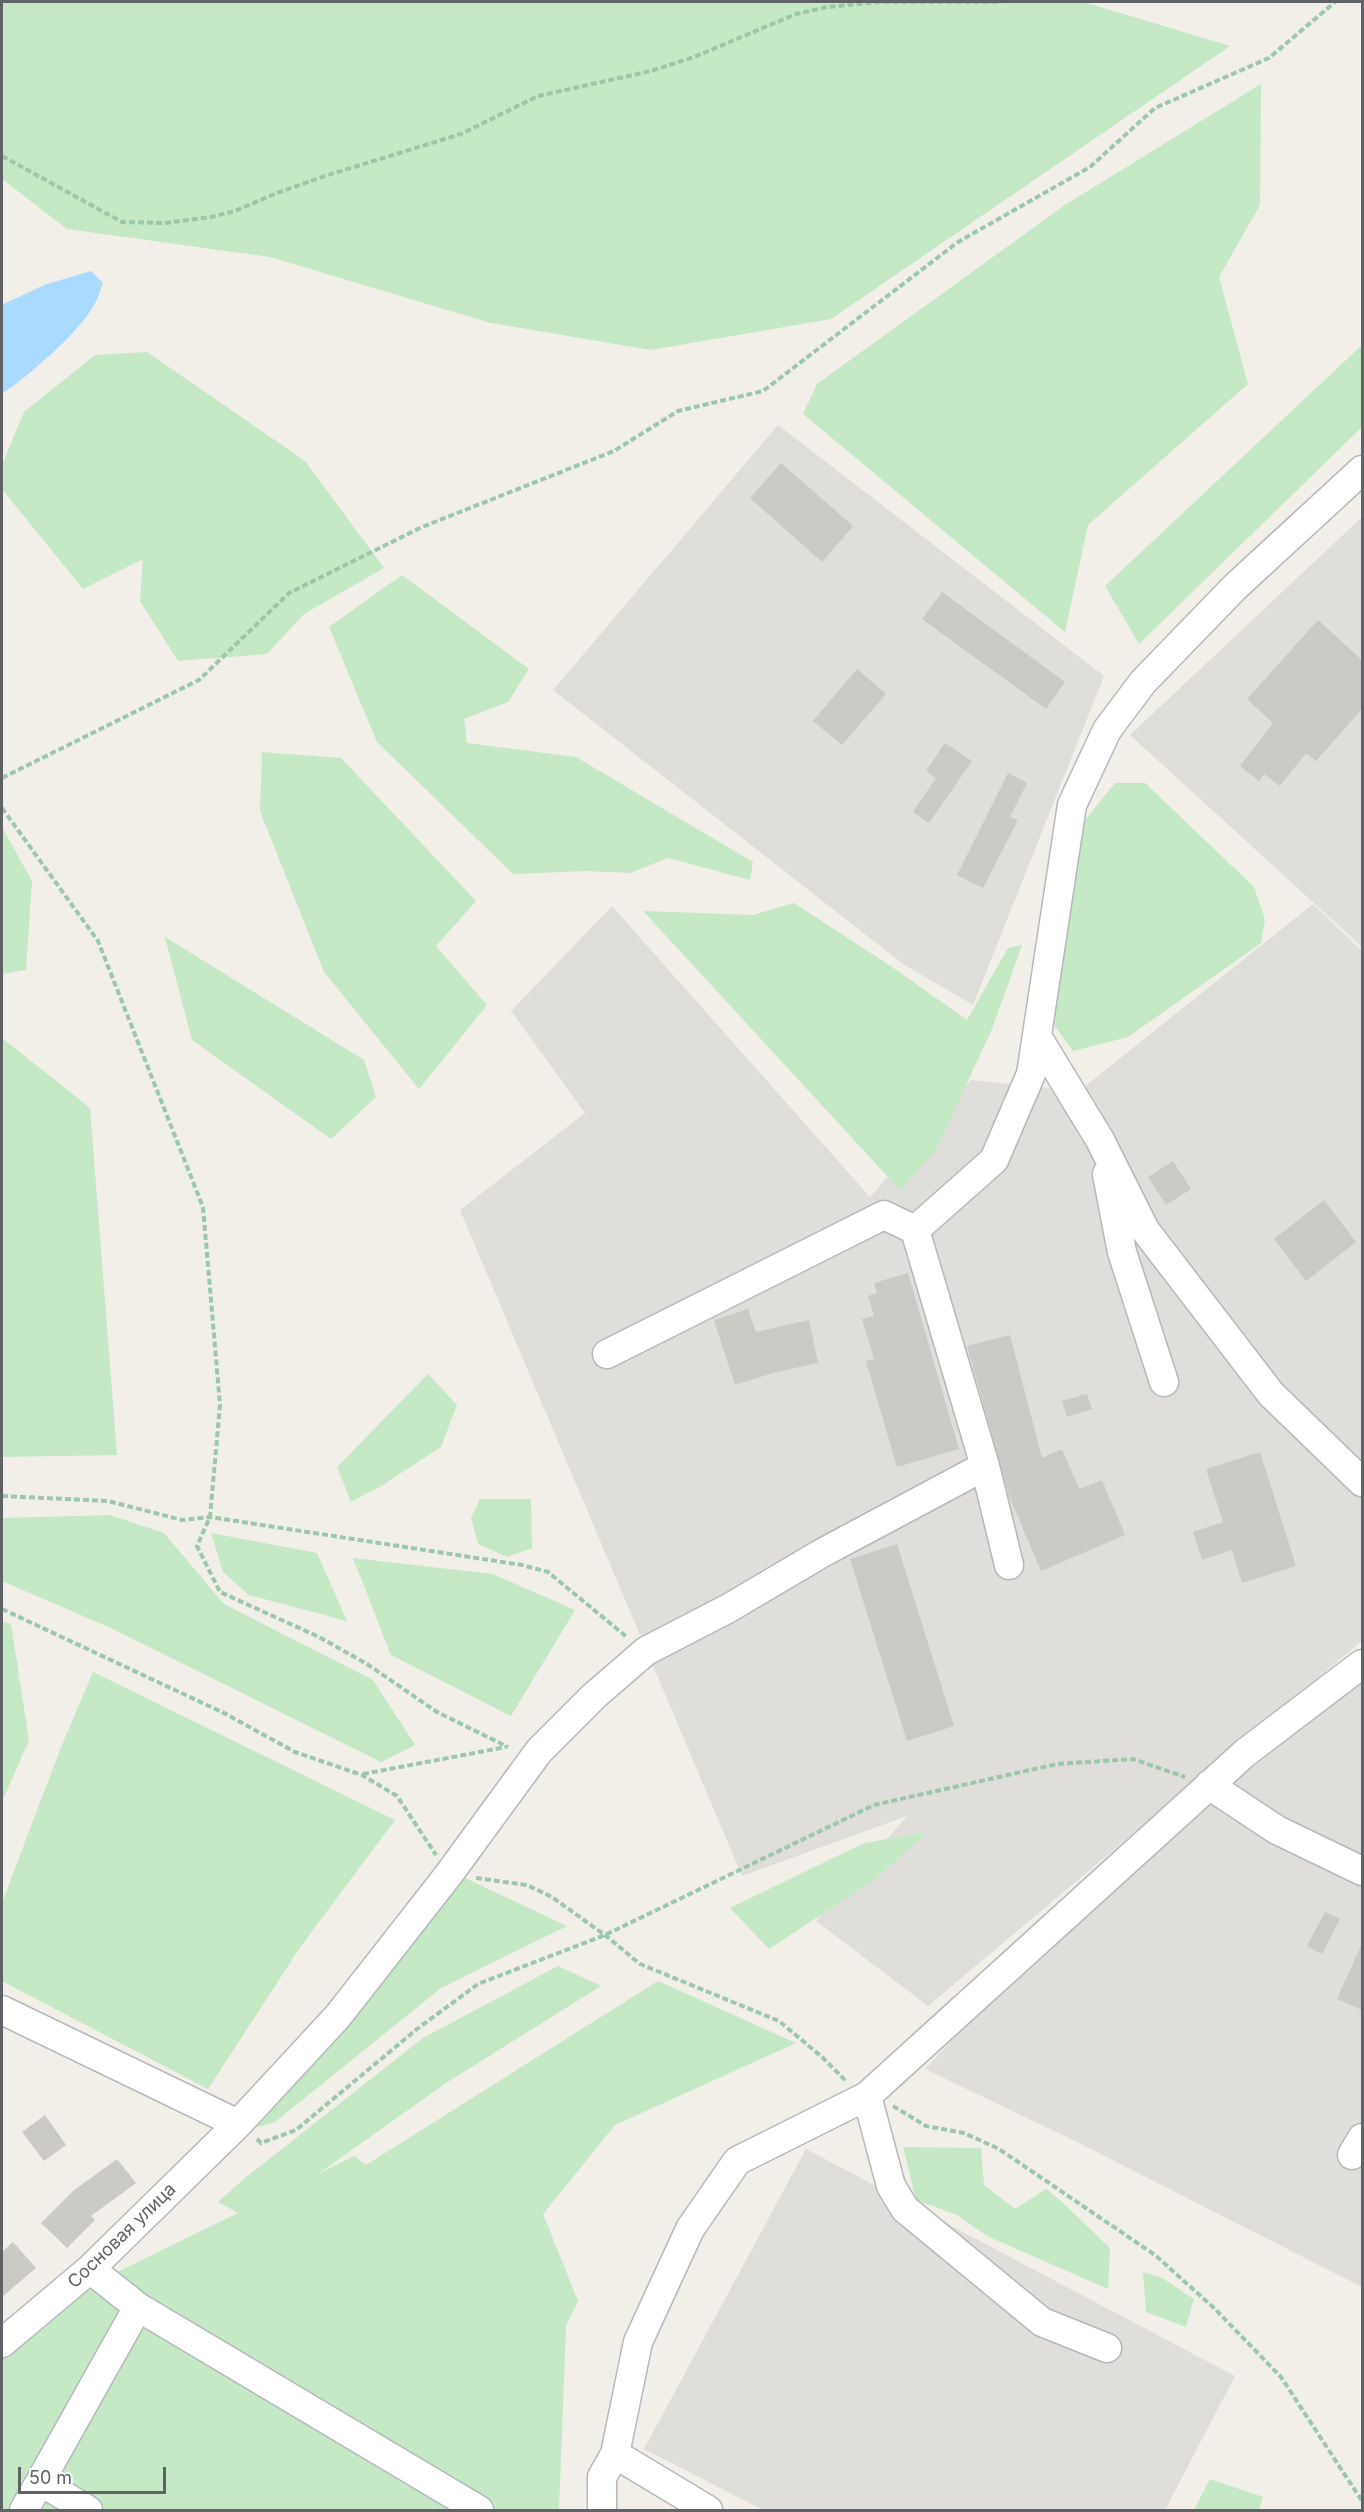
<!DOCTYPE html>
<meta charset="utf-8">
<style>
body{margin:0}
#map{position:relative;width:1364px;height:2512px;overflow:hidden;background:#f1efe8;font-family:Inter,sans-serif}
canvas{display:block}
.frame{position:absolute;inset:0;border:3px solid #5f6368;pointer-events:none}
.scale{position:absolute;left:18px;top:2467px;width:148px;height:27px;box-sizing:border-box;border:3px solid #5f6368;border-top:0;padding-left:8px;font-size:18px;line-height:21px;white-space:nowrap;color:#5f6368;-webkit-text-stroke:4px #fff;paint-order:stroke}
</style>
<div id="map">
<canvas width="1364" height="2512"></canvas>
<div class="frame"></div>
<div class="scale">50 m</div>
</div>
<script>
const ctx = document.querySelector('canvas').getContext('2d');
ctx.lineJoin = 'round';
function fill(path, color) {
  ctx.fillStyle = color;
  ctx.fill(path, 'evenodd');
}
function strokePath(path, color, width, dash) {
  ctx.strokeStyle = color;
  ctx.lineWidth = width;
  ctx.lineCap = dash ? 'butt' : 'round';
  ctx.setLineDash(dash || []);
  ctx.stroke(path);
}
function drawText(font, color, halo, rows, align = 'center') {
  ctx.font = font + ' Inter,sans-serif';
  ctx.lineWidth = 4.5;
  ctx.setLineDash([]);
  ctx.textBaseline = 'middle';
  ctx.strokeStyle = halo;
  ctx.fillStyle = color;
  for (const [text, x, y, turn = 0] of rows) {
    ctx.save();
    ctx.translate(x, y);
    ctx.rotate((+turn || 0) * Math.PI / 180);
    ctx.textAlign = isNaN(turn) ? turn : align;
    if (halo) ctx.strokeText(text, 0, 0);
    ctx.fillText(text, 0, 0);
    ctx.restore();
  }
}
const industrial = new Path2D(`
 M778 425 1104 676 973 1005 903 964 553 690Z
 M1362 517V947L1130 735Z
 M1313 904 1362 951V1641L928 2006 816 1921 907 1816 742 1876 460 1210 585 1113 511 1011 612 906 870 1197 971 1080 1079 1091Z
 M1362 1668V2287L1077 2142 925 2069 999 1989 1235 1771Z
 M806 2149 1235 2376 1165 2510H763L644 2449Z`);
const green = new Path2D(`
 M2 2H1084L1230 46 831 319 651 350 491 323 270 257 67 229 2 179Z
 M1261 84 1260 205 1219 277 1248 384 1088 525 1065 632 803 414 817 384 1065 205Z
 M1362 345V427L1139 644 1105 586Z
 M147 352 305 461 384 568 304 614 267 654 178 661 140 601 143 559 83 589 2 489V465L24 412 95 355Z
 M402 575 529 669 508 702 464 719 467 743 576 757 753 862 750 880 668 858 630 873 586 871 513 874 377 742 329 627Z
 M262 752 341 758 476 901 436 946 487 1005 419 1089 324 972 260 811Z
 M1115 783H1145L1254 887 1265 920 1261 943 1128 1037 1073 1051 1046 1014 1068 841Z
 M2 827 32 881 26 970 2 974Z
 M794 903 892 967 967 1020 1008 948 1022 945 992 1029 935 1152 900 1190 643 911 753 915Z
 M165 937 364 1060 376 1097 331 1139 192 1040Z
 M2 1038 90 1108 117 1455 2 1457Z
 M428 1374 457 1405 441 1447 381 1486 351 1502 337 1467Z
 M480 1499H531L532 1548 507 1557 478 1544 471 1518Z
 M110 1515 164 1533 224 1604 373 1680 415 1745 381 1762 113 1629 2 1581V1518Z
 M211 1533 317 1553 347 1621 249 1595 223 1572Z
 M353 1558 493 1574 575 1610 511 1716 391 1655Z
 M2 1622 11 1624 29 1740 2 1802Z
 M93 1672 395 1820 301 1946 208 2089 2 1981V1903L61 1747Z
 M928 1832 874 1880 769 1949 730 1908 864 1843Z
 M465 1878 567 1926 441 1988 275 2122 254 2128Z
 M558 1966 601 1986 446 2083 318 2174 354 2156 366 2165 658 1981 796 2043 615 2125 543 2214 578 2301 566 2326 559 2510H2V2353L68 2296 238 2213 218 2202 245 2178 423 2038Z
 M903 2147 981 2148 984 2185 1015 2209 1046 2189 1061 2201 1110 2248 1108 2289 987 2236 957 2215 916 2200Z
 M1143 2272 1162 2278 1194 2299 1186 2327 1146 2312Z
 M1210 2479 1263 2497 1259 2510H1194Z`);
const water = new Path2D(`
 M91 271 103 283C100 290 98 299 94 305 79 333 28 376 2 394V305L44 285Z`);
const building = new Path2D(`
 M781 463 853 526 822 562 750 498Z
 M942 592 1065 682 1046 709 922 619Z
 M1318 620 1362 660V709L1316 761 1306 753 1280 786 1264 774 1259 781 1240 766 1273 723 1247 699Z
 M857 669 886 694 842 745 813 721Z
 M945 743 972 761 929 823 913 812 936 778 926 771Z
 M1008 773 1027 783 1010 817 1018 820 983 888 957 875Z
 M1173 1161 1191 1189 1166 1205 1148 1177Z
 M1324 1200 1356 1242 1306 1281 1274 1239Z
 M908 1273 959 1449 897 1467 866 1361 874 1359 862 1319 874 1316 868 1296 877 1293 874 1283Z
 M748 1309 756 1332 809 1320 818 1363 776 1372 735 1385 714 1320Z
 M1010 1335 1042 1458 1062 1449 1079 1489 1102 1480 1125 1535 1041 1571 1009 1496 967 1346Z
 M1087 1394 1092 1409 1067 1417 1062 1401Z
 M1260 1452 1296 1566 1242 1583 1232 1550 1202 1560 1193 1532 1223 1522 1206 1469Z
 M897 1544 954 1726 907 1741 850 1559Z
 M1325 1912 1340 1919 1322 1954 1307 1946Z
 M1362 1943V2010L1337 1999Z
 M45 2115 66 2145 44 2161 22 2132Z
 M117 2159 136 2183 91 2216 95 2220 67 2248 41 2223 73 2191Z
 M13 2242 36 2268 2 2297V2252Z`);
const path = new Path2D(`
 M2 156 122 222 165 223 211 217 235 211 277 193 328 175 461 134 538 96 651 71 694 57 796 14 827 7 880 2H1001
 M2 778 199 680 289 593 422 527 614 451 678 411 763 391 958 242 1090 167 1155 108 1269 58 1335 2
 M2 808 98 941 203 1207 220 1405 210 1517 197 1546 220 1592 319 1637 367 1664 437 1712 508 1747
 M2 1496 108 1501 182 1520 210 1517 522 1565 548 1572 628 1638
 M2 1609 224 1713 295 1752 362 1775 397 1796 436 1855
 M363 1774 506 1747
 M476 1878 527 1885 552 1897 605 1935 640 1964 779 2021 822 2057 846 2081
 M893 2106 926 2126 964 2133 999 2149 1155 2255 1213 2307 1281 2377 1362 2501
 M257 2139 261 2143 296 2130 417 2029 478 1984 605 1935 874 1805 1057 1764 1133 1759 1185 1777`);
const minor = new Path2D(`
 M1038 1038 1100 1140 1145 1230 1271 1394 1362 1482
 M1107 1174 1122 1252 1164 1382
 M915 1230 994 1160 1031 1074 1072 805 1107 730 1143 682 1235 587 1362 470
 M985 1466 1009 1565
 M1209 1785 1277 1830 1362 1871
 M2 2010 238 2124
 M867 2096 891 2186 905 2209 1042 2322 1107 2348
 M1352 2155 1362 2138
 M90 2269 138 2307 479 2510
 M2 2343 90 2269 238 2124 338 2016 449 1874 539 1751 594 1696 646 1651 729 1608 822 1553 985 1466 915 1230 884 1215 607 1354
 M615 2454 708 2510
 M41 2482 88 2510
 M24 2510 138 2307
 M602 2510V2477L615 2454 638 2342 690 2229 737 2161 867 2096 1245 1753 1362 1664`);
const streetNames = [
 ["Сосновая улица",122,2236,-44]
];
fill(industrial, '#e0deda');
fill(green, '#c5e8c5');
fill(water, '#aadaff');
fill(building, '#cccac5');
strokePath(minor, '#b5b8bc', 31);
strokePath(path, '#9cc7a9', 4, [6, 3]);
strokePath(minor, '#fff', 28);
drawText('18px', '#5f6368', '#fff', streetNames);
</script>
